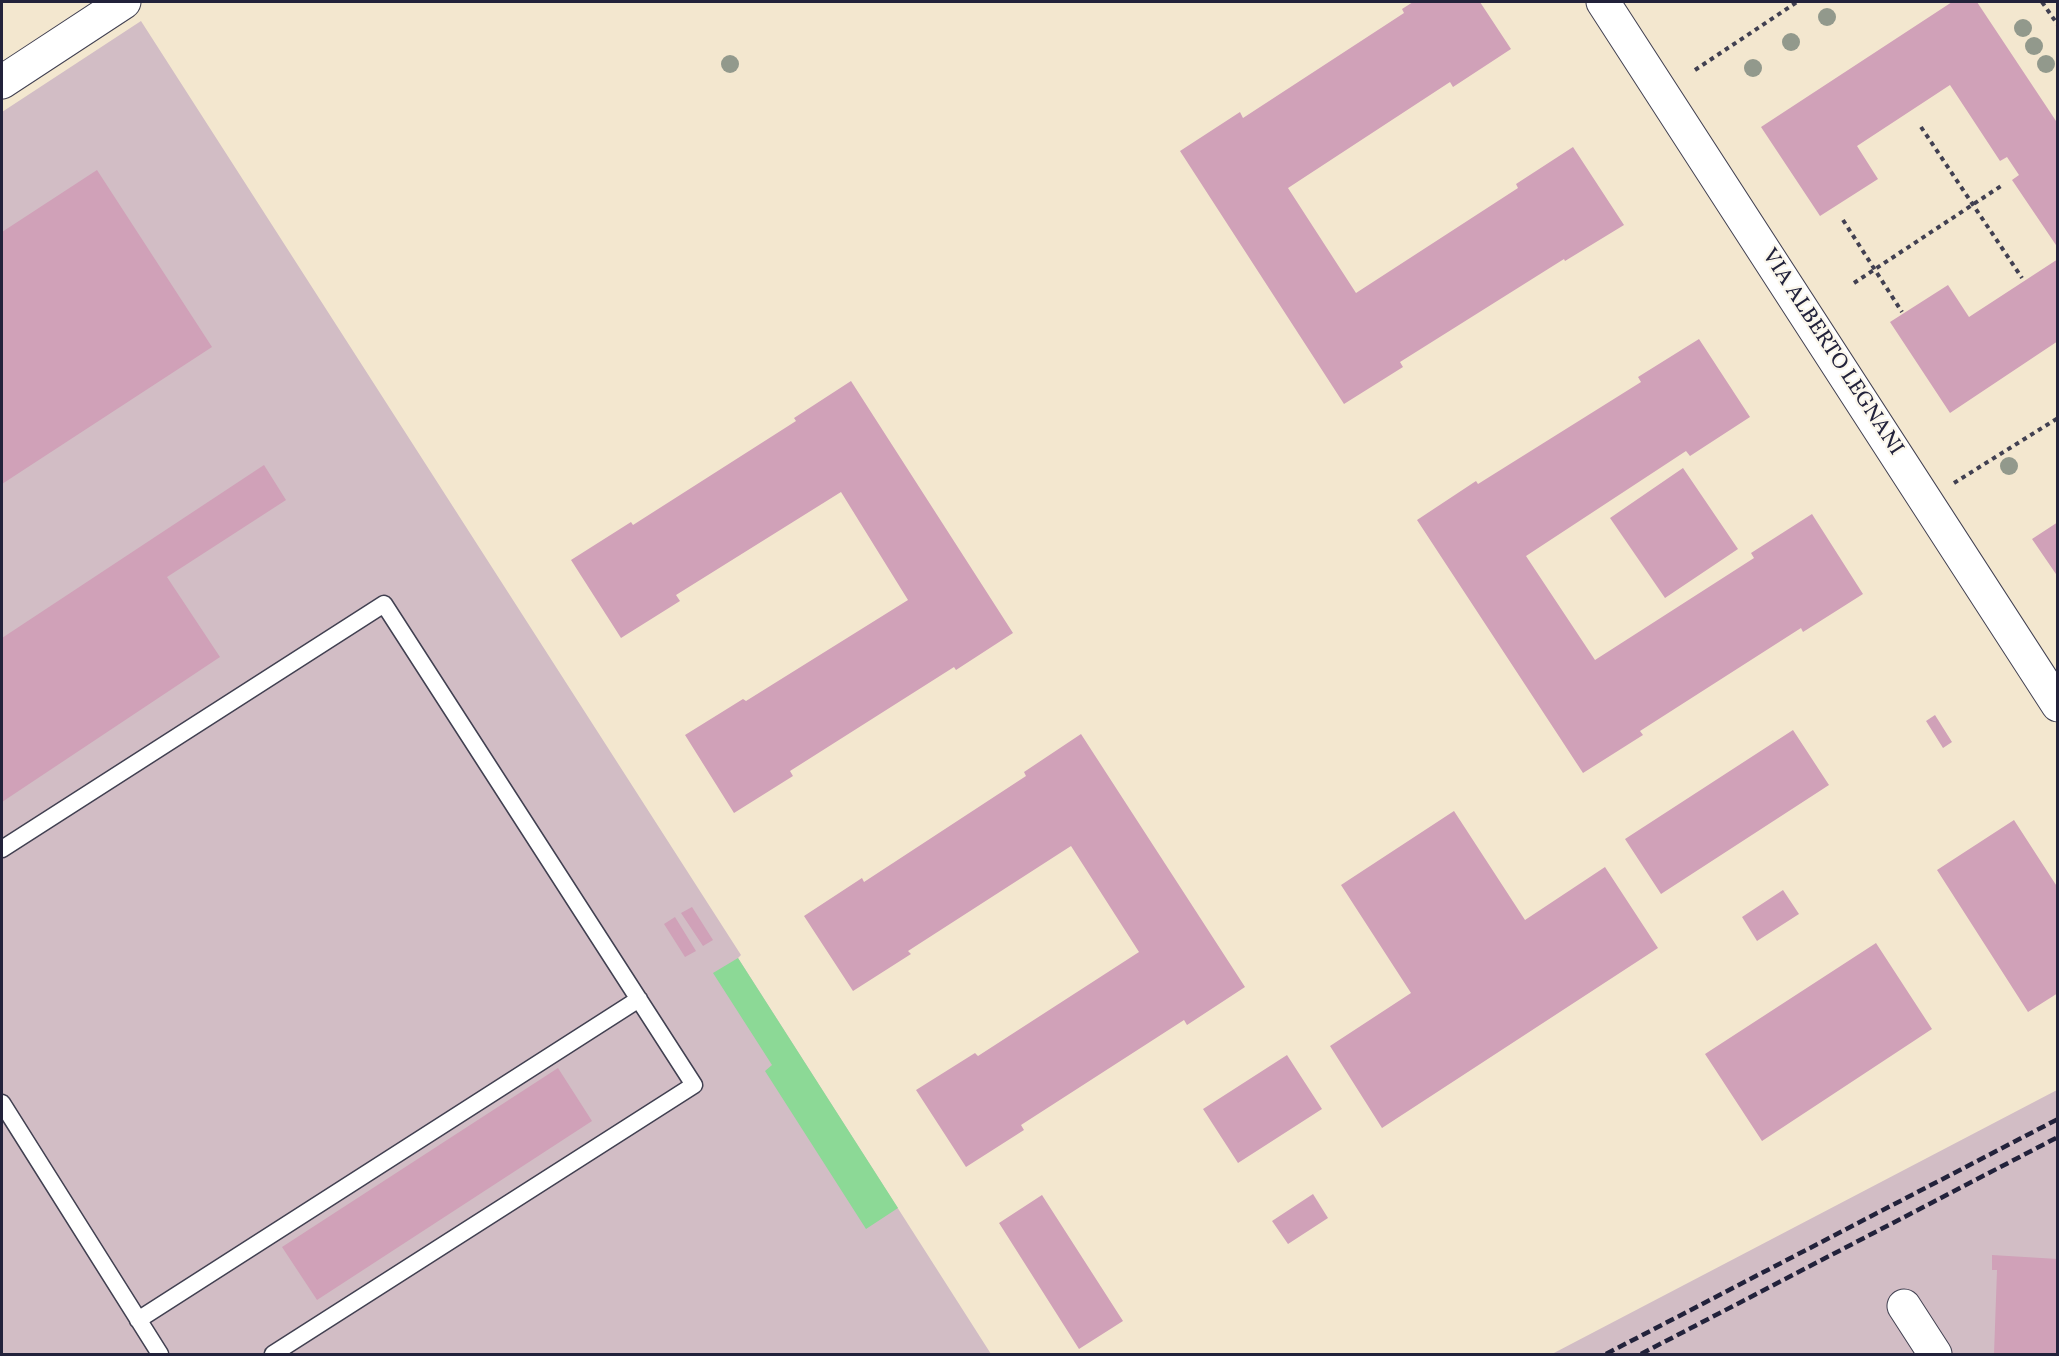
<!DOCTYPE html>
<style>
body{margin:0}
#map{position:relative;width:2059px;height:1356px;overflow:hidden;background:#f3e7cf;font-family:Vollkorn,serif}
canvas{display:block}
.frame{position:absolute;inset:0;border:3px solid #22223b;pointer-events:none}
</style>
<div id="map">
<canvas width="2059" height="1356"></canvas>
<div class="frame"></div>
</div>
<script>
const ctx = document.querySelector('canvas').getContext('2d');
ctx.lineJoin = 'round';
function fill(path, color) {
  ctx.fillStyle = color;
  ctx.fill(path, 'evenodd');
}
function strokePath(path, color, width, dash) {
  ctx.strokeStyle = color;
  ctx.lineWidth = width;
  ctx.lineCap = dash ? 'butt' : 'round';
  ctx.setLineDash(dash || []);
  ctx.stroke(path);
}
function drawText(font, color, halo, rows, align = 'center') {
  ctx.font = font + ' Vollkorn,serif';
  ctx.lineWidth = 4.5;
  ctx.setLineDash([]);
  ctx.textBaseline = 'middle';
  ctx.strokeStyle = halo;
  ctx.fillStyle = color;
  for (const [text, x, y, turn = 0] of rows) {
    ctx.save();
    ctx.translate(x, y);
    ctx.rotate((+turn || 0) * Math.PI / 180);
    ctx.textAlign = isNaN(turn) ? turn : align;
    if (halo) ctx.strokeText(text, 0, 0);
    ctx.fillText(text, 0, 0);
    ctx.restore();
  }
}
const industrial = new Path2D(`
 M141 21 741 955 738 958 991 1354H2V112Z
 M2057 1090V1354H1552Z`);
const green = new Path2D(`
 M738 958 898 1208 866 1229 765 1071 772 1065 713 973Z`);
const building = new Path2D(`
 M1413 2H1480L1511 49 1453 87 1450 82 1288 188 1356 293 1518 188 1516 184 1573 147 1624 225 1565 261 1564 259 1400 362 1403 367 1344 404 1180 151 1240 112 1243 118 1404 13 1402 9Z
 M1952 2H1977L2058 124V248L2012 180 2019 175 2007 157 2000 161 1950 85 1857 146 1878 179 1820 216 1761 127Z
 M97 170 212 347 2 484V232Z
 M2058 259V341L1950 413 1890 322 1948 285 1969 317Z
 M1699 339 1750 417 1690 456 1686 451 1526 556 1595 660 1754 558 1751 553 1812 514 1863 594 1803 632 1801 628 1640 731 1643 735 1583 773 1417 520 1476 481 1478 484 1641 382 1638 377Z
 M851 381 1013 633 956 670 954 667 790 771 793 776 734 813 685 735 743 699 746 701 908 600 841 492 676 595 680 601 621 638 571 560 631 522 633 525 796 421 794 418Z
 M264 465 286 500 167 577 220 657 2 802V638Z
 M1683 468 1738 549 1665 598 1610 518Z
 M2058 522V577L2032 539Z
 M1935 715 1952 742 1943 748 1926 721Z
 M1793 730 1829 785 1661 894 1625 839Z
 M1081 734 1245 987 1187 1025 1184 1020 1021 1125 1024 1130 966 1167 916 1090 975 1053 978 1056 1139 952 1071 846 908 951 911 954 853 991 804 916 862 878 864 882 1026 776 1024 772Z
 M1454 811 1525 920 1605 867 1658 948 1382 1128 1330 1046 1411 993 1341 885Z
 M2014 820 2058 888V993L2028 1012 1937 870Z
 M1783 890 1799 914 1757 941 1742 917Z
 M692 907 713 940 703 946 681 913Z
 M675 917 696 951 685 957 664 924Z
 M1876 943 1932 1029 1762 1141 1705 1054Z
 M1287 1055 1322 1109 1238 1163 1203 1109Z
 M558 1068 592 1121 317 1300 282 1247Z
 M1313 1194 1328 1218 1288 1244 1272 1221Z
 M1042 1195 1123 1321 1079 1349 999 1223Z
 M1992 1255 2058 1259V1354H1994L1997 1270H1992Z`);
const path = new Path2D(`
 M2042 2 2058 25
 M1695 70 1797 2
 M1921 127 2022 278
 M1843 220 1902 312
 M1854 283 2004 184
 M1954 483 2058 418`);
const service = new Path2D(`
 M2 849 384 604 694 1085 273 1354
 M2 1103 160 1354
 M138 1320 639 999`);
const minor = new Path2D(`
 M1603 2 2058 705
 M2 82 124 2
 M1904 1306 1935 1354`);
const rail = new Path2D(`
 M1606 1354 2058 1119
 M1641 1354 2058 1137`);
const trees = [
 [1827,17],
 [2023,28],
 [1791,42],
 [2034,46],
 [730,64],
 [2046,64],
 [1753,68],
 [2009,466]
];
const streetNames = [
 ["VIA ALBERTO LEGNANI",1831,353,57]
];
fill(industrial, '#d2bdc5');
fill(green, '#8cd996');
fill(building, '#d0a1b8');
strokePath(service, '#414051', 19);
strokePath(minor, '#414051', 35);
strokePath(path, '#414051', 4, [4.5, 4.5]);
strokePath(service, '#fff', 16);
strokePath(minor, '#fff', 33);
strokePath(rail, '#22223b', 4.5, [9, 4.5]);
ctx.fillStyle = '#92998c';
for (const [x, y] of trees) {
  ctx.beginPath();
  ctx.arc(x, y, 9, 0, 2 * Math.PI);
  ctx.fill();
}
drawText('22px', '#22223b', '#fbf7ec', streetNames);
</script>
